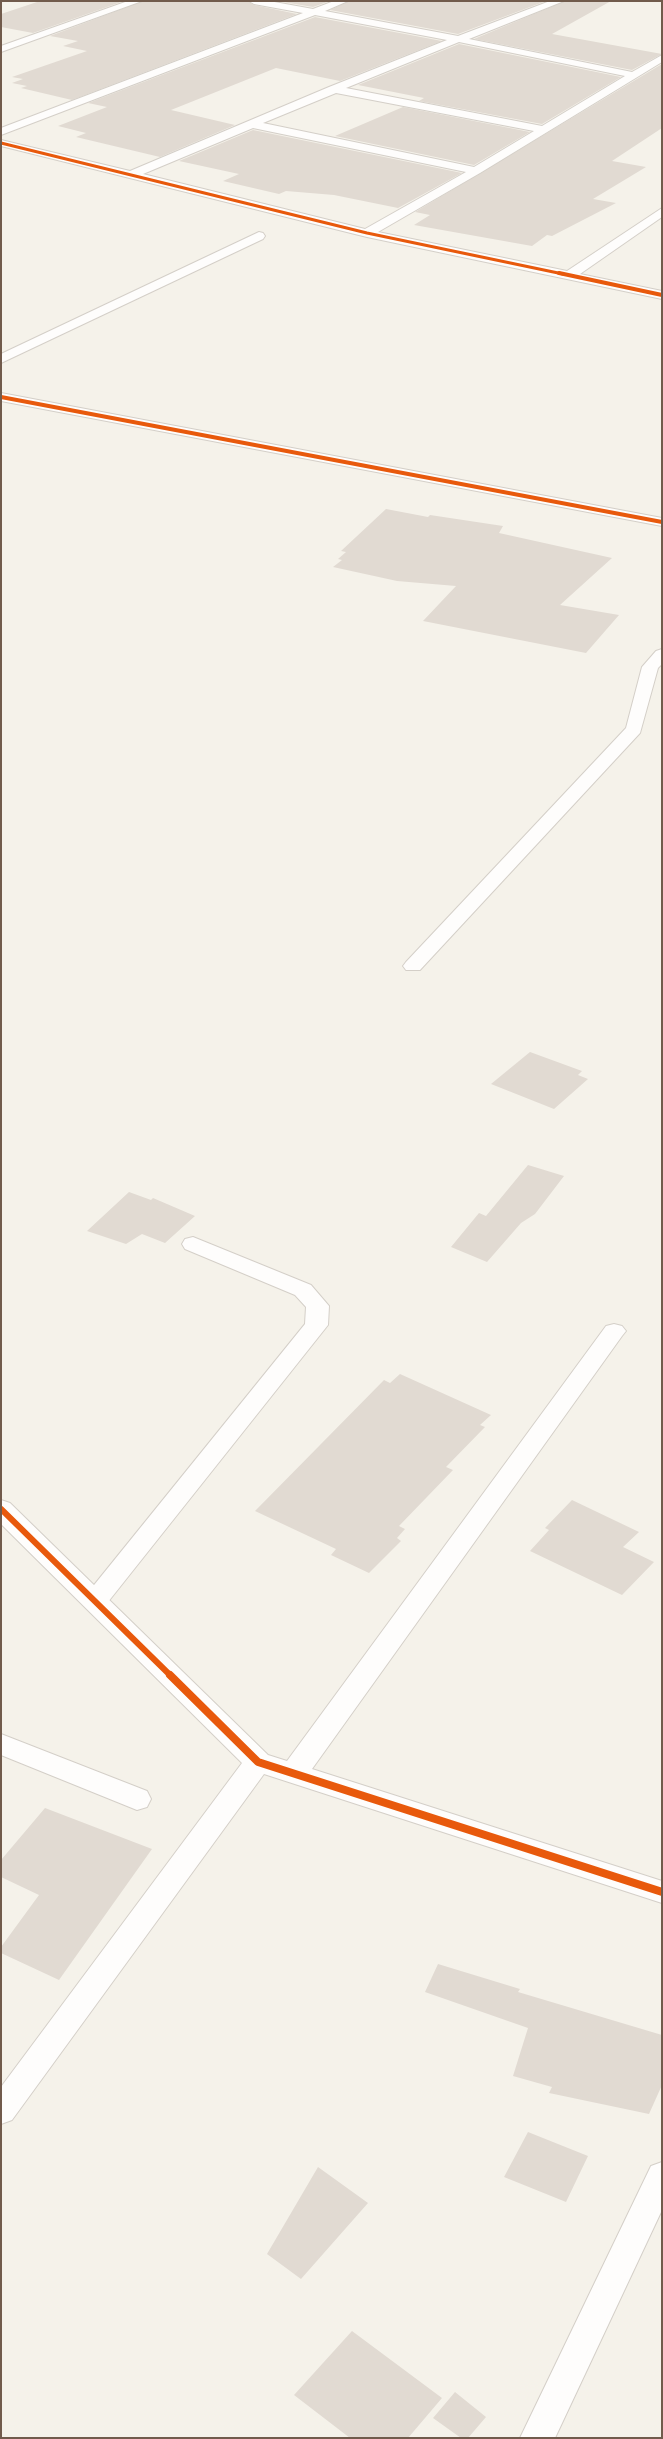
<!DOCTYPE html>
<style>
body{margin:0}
#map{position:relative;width:663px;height:2439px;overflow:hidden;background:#f5f2ea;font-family:Signika,sans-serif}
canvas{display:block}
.frame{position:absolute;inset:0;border:2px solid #715b4c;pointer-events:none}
</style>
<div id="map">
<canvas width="663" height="2439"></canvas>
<div class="frame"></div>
</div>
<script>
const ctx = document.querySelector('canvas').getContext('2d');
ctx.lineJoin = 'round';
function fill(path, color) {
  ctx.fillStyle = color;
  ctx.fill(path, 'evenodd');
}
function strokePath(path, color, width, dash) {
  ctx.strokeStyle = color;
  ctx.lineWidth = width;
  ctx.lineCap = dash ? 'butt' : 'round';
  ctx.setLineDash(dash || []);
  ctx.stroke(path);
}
const building = new Path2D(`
 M40 1H124L33 33 1 27V14Z
 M143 1H248L254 5 297 14 72 100 21 88 27 86 12 83 23 79 12 77 87 51 63 46 78 41 50 36Z
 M277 1H330L313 7Z
 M349 1H546L458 34 330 10Z
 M565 1H611L552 34 662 54 632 70 474 39Z
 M315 17 442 41 340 81 276 68 171 110 235 125 160 157 76 137 86 133 58 126 107 107 88 103Z
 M459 44 621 77 542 124 419 101 424 98 358 85Z
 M662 64V128L612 161 646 167 593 199 616 203 552 236 547 235 532 246 414 225 430 215 415 212Z
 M403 107 530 132 474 165 335 136Z
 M253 130 462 173 398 208 334 195 286 191 279 194 223 181 239 174 179 161Z
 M386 509 428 517 430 515 503 526 499 533 612 558 560 605 619 615 586 653 423 621 456 586 397 581 333 567 342 560 338 559 346 552 341 551Z
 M530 1052 582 1071 578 1075 588 1079 554 1109 491 1084Z
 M528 1165 564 1176 535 1214 521 1223 487 1262 451 1247 479 1213 486 1216Z
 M129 1192 151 1200 153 1198 195 1216 165 1243 142 1234 126 1244 87 1231Z
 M400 1374 491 1415 480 1425 485 1427 446 1467 453 1470 399 1526 405 1529 397 1538 401 1541 369 1573 331 1555 336 1549 255 1511 384 1380 390 1383Z
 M572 1500 639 1532 623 1547 654 1562 622 1595 530 1551 549 1530 545 1528Z
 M45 1808 152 1849 59 1980 1 1953V1947L39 1895 1 1877V1860Z
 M438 1964 520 1989 518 1992 662 2035V2085L649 2114 549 2093 552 2087 513 2076 528 2028 425 1992Z
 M528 2132 588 2156 566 2202 504 2177Z
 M318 2167 368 2203 301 2279 267 2254Z
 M352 2331 442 2398 408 2438H350L294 2395Z
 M455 2392 486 2417 468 2438H461L433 2418Z`);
const service = new Path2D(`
 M662 649V664L658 668 640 733 420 970H406L403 966 406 962 626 728 642 667 656 651Z
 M193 1237 311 1285 329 1306 328 1325 104 1607 95 1610 86 1607 82 1601 86 1595 305 1324 306 1307 295 1295 185 1249 182 1244 185 1239Z`);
const minor = new Path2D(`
 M128 1H142L1 52V46Z
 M249 1H269L313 9 334 1H348L325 11 458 36 550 1H564L469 39 632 72 662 55V62L480 173 378 232 567 271 662 208V217L580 274 662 291V299L367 237 1 146V140L130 171 329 87 447 40 315 15 1 135V128L303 13 254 4ZM459 42 625 76 542 126 346 88ZM336 93 534 131 474 167 263 123ZM253 128 466 172 365 229 143 174Z
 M259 232 263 233 265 236 263 239 1 363V354Z
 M1 393 662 518V526L1 401Z
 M614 1324 622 1326 626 1331 622 1336 312 1769 662 1881V1903L264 1774 12 2120 1 2124V2087L242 1763 1 1524V1500L10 1503 268 1755 287 1761 606 1326Z
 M1 1734 147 1791 151 1799 147 1807 137 1810 1 1755Z
 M662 2162V2210L555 2438H520L651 2166Z`);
const cyclewayFar3 = new Path2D(`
 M1 143 367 233 563 274`);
const cyclewayFar2 = new Path2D(`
 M559 273 662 295
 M1 397 662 522`);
const cyclewayFar1 = new Path2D(`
 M1 1509 171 1676`);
const cycleway = new Path2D(`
 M170 1675 258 1762 662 1892`);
fill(building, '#e1dad2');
strokePath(service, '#d4cfc8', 2);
strokePath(minor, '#d4cfc8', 2);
fill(service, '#fefdfc');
fill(minor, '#fefdfc');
strokePath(cyclewayFar3, '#e8590c', 3);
strokePath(cyclewayFar2, '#e8590c', 4);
strokePath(cyclewayFar1, '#e8590c', 6);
strokePath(cycleway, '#e8590c', 8);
</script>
